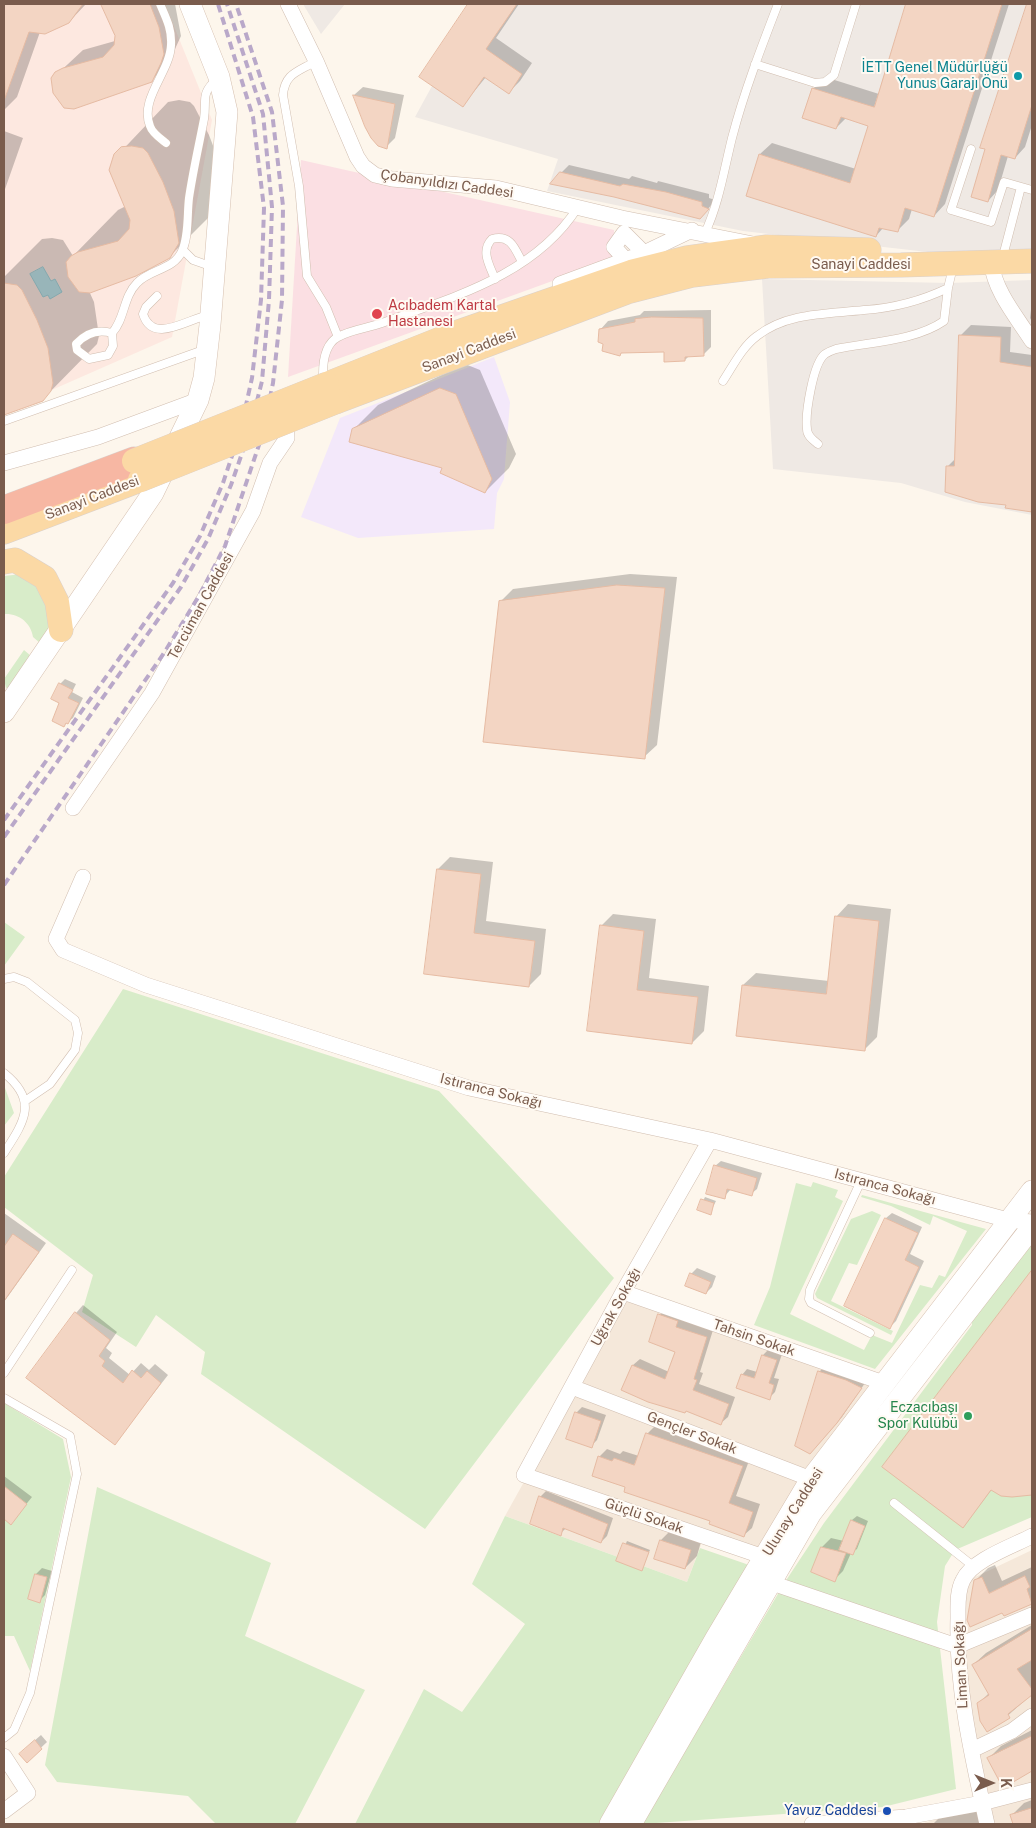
<!DOCTYPE html>
<meta charset="utf-8">
<style>
body{margin:0}
#map{position:relative;width:1036px;height:1828px;overflow:hidden;background:#fdf6ec;font-family:"Public Sans",sans-serif}
canvas{display:block}
.frame{position:absolute;inset:0;border:5px solid #7a5c4d;pointer-events:none}
.north{position:absolute;left:966px;top:1758px;width:50px;height:50px;-webkit-text-stroke:4px #fffaf3;paint-order:stroke;rotate:90deg;font-size:14px;font-weight:700;line-height:20px;text-align:center;color:#7a5c4d}
.north::after{content:'';display:block;margin:auto;width:18px;height:22px;background:#7a5c4d;clip-path:polygon(50% 0,100% 100%,50% 72%,0 100%)}
</style>
<div id="map">
<canvas width="1036" height="1828"></canvas>
<div class="frame"></div>
<div class="north">K</div>
</div>
<script>
const ctx = document.querySelector('canvas').getContext('2d');
ctx.lineJoin = 'round';
function fill(path, color) {
  ctx.fillStyle = color;
  ctx.fill(path, 'evenodd');
}
function strokePath(path, color, width, dash) {
  ctx.strokeStyle = color;
  ctx.lineWidth = width;
  ctx.lineCap = dash ? 'butt' : 'round';
  ctx.setLineDash(dash || []);
  ctx.stroke(path);
}
function drawText(font, color, halo, rows, align = 'center') {
  ctx.font = font + ' "Public Sans",sans-serif';
  ctx.lineWidth = 4;
  ctx.setLineDash([]);
  ctx.textBaseline = 'middle';
  ctx.strokeStyle = halo;
  ctx.fillStyle = color;
  for (const [text, x, y, turn = 0] of rows) {
    ctx.save();
    ctx.translate(x, y);
    ctx.rotate((+turn || 0) * Math.PI / 180);
    ctx.textAlign = isNaN(turn) ? turn : align;
    if (halo) ctx.strokeText(text, 0, 0);
    ctx.fillText(text, 0, 0);
    ctx.restore();
  }
}
const residential = new Path2D(`
 M628 1295 873 1382 759 1553 705 1534 687 1582 505 1516Z
 M1032 1550V1824H921L979 1806 958 1604 971 1579Z`);
const commercial = new Path2D(`
 M4 4H165L212 120 172 337 4 411Z`);
const industrial = new Path2D(`
 M303 4H345L321 34Z
 M477 4H1032V252L954 255 743 231 547 191 558 159 415 117Z
 M762 279 949 283 1032 280V515L965 502 901 483 773 469Z`);
const education = new Path2D(`
 M494 357 510 402 504 479 497 493 494 529 358 538 301 517 340 418Z`);
const medical = new Path2D(`
 M301 160 614 230 613 259 288 377Z`);
const green = new Path2D(`
 M22 574 42 588 51 628 40 643 33 637C31 623 19 613 4 614V576Z
 M24 650 31 656 9 687 6 688 4 679Z
 M4 922 25 937 4 966Z
 M123 989 439 1091 614 1278 425 1529 201 1374 205 1352 156 1315 136 1347 82 1312 93 1275 4 1207V1177Z
 M4 1085 14 1113 4 1126Z
 M813 1182 838 1190 835 1197 843 1201 790 1314 864 1350 872 1335 892 1343 920 1285 932 1288 939 1275 945 1277 967 1231 933 1216 930 1225 891 1206 861 1197 862 1195 986 1229 875 1369 754 1325 770 1287 796 1183 811 1187Z
 M872 1211 881 1215 857 1265 849 1263 831 1301 893 1331 891 1335 817 1298 815 1294 851 1219Z
 M1032 1244V1517L955 1550 945 1566 937 1622 956 1789 883 1807 642 1824 785 1582 824 1523 972 1325V1319Z
 M4 1403 63 1439 71 1477 30 1671 14 1636H4Z
 M97 1487 271 1563 245 1636 365 1690 295 1824H216L188 1796 57 1782 45 1765Z
 M505 1516 687 1582 700 1548 749 1565 602 1824H355L424 1689 462 1712 525 1624 472 1584Z`);
const water = new Path2D(`
 M43 267 51 281 55 279 62 292 50 299 48 295 43 297 30 274Z`);
const shadow = new Path2D(`
 M4 4H86L69 22 40 32 17 97 4 110Z
 M103 4H175L181 36 169 62 151 81 53 78 83 50 115 41 116 36Z
 M470 4H519L496 38 532 63 520 81 509 92 486 77 463 105 420 76Z
 M907 4H1009L945 204 934 216 912 209 909 219 897 231 883 228 876 236 760 154 772 143 856 169 869 125 847 117 836 128 813 89 825 77 879 94Z
 M1029 4H1032V125L1025 147 1015 158 1008 156 998 190 988 201 986 149 982 147Z
 M363 87 404 95 395 138 386 147 354 95Z
 M179 100 190 102 194 106 209 135 220 164 216 210 169 257 89 291 94 302 99 336 97 344 42 400 4 414V277L42 239 52 238 63 240 73 256 118 210 126 206 110 170 112 161 168 102Z
 M4 131 23 138 4 192Z
 M569 165 629 179 632 176 657 183 658 181 709 194V198L715 200 708 209 561 173Z
 M1032 301V322L1030 318Z
 M711 310V347L703 355H690L685 360 665 351 623 352 620 354 604 344 600 330 608 321 640 315 644 311Z
 M971 325 1011 327 1010 352 1032 355V512L1007 507V504L947 467 956 458 960 336Z
 M465 364 480 370 516 454 509 468 485 492 443 467 353 430 378 405Z
 M630 574 677 577 657 745 644 757 500 602 513 589Z
 M65 679 76 684 72 692 83 698 73 718 64 725 60 702V684Z
 M450 857 493 862 486 921 546 929 541 974 529 986 425 973 438 869Z
 M848 904 891 909 877 1037 865 1049 738 1035 743 985 756 973 829 981 836 917Z
 M613 914 656 919 649 978 709 986 704 1031 692 1043 588 1030 601 926Z
 M721 1161 762 1173 757 1189 751 1194 731 1189 724 1197 715 1166Z
 M705 1197 716 1201 710 1213 699 1209Z
 M4 1213 46 1243 4 1302Z
 M892 1213 922 1227 910 1254 924 1261 896 1321 890 1327 845 1306 886 1218Z
 M697 1268 716 1276 712 1287 706 1293 691 1274Z
 M1032 1272V1492L1023 1495 992 1489 963 1527 884 1466Z
 M83 1305 117 1332 106 1348 112 1353 109 1358 130 1375 141 1363 149 1370 155 1364 168 1375 115 1443 76 1313Z
 M666 1308 713 1330 700 1372 703 1373 699 1384 735 1397 728 1417 721 1423 623 1389 633 1365 640 1359 669 1372 676 1351 660 1315Z
 M769 1349 782 1354 774 1378 779 1379 775 1392 769 1398 742 1375 747 1369 757 1372 763 1355Z
 M824 1367 865 1383 842 1417 815 1448 819 1372Z
 M582 1407 606 1415 597 1440 591 1446 576 1413Z
 M655 1426 750 1458 736 1496 760 1504 752 1528 744 1535 627 1487 599 1457 607 1449 620 1454 623 1451 639 1456 647 1434Z
 M4 1476 32 1497 11 1523 4 1517Z
 M546 1491 613 1518 607 1536 601 1542 566 1528 560 1534 540 1497Z
 M857 1516 868 1521 857 1549 851 1553 843 1571 834 1580 813 1571 822 1547 831 1538 844 1541 852 1520Z
 M673 1528 702 1538 697 1556 685 1568 655 1558 661 1540Z
 M627 1541 650 1550 641 1570 618 1561Z
 M995 1565 1002 1581 1032 1567V1600L1025 1606 1005 1615 975 1581 988 1568Z
 M42 1568 52 1571 45 1595 39 1601 29 1598 36 1574Z
 M1032 1625V1694L995 1727 988 1731 978 1704 989 1693 973 1665 986 1653Z
 M1032 1730V1770L1020 1777 989 1758 1001 1746Z
 M41 1735 47 1742 27 1761 26 1748Z
 M1032 1800V1824H1015L1012 1815 1024 1803Z
 M986 1803 993 1824H933L941 1816Z`);
const building = new Path2D(`
 M4 4H83L69 23 45 34 29 32 5 98Z
 M101 4H150L159 27 164 54 161 63 152 82 74 109 64 108 53 93 51 78 55 72 63 68 103 57 114 45 115 36Z
 M468 4H517L486 49 522 74 509 94 484 77 463 107 419 77Z
 M906 4H1002L934 217 905 208 898 232 879 228 876 237 746 196 759 154 850 183 868 126 841 117 836 129 802 118 812 88 874 107Z
 M1027 4H1032V105L1015 159 1001 155 988 202 971 197 985 149 980 148Z
 M353 95 395 104 387 149 378 146 371 138 365 127Z
 M132 146 143 148 148 153 163 182 174 211 179 243 170 258 136 276 90 293 79 292 68 277 66 262 71 256 78 252 118 241 129 229 130 220 109 170 114 154 121 147Z
 M560 172 620 186 623 184 666 192 702 202V206L709 209 700 219 614 197 550 184Z
 M4 283 17 285 22 290 37 320 48 348 53 383 51 391 43 401 4 415Z
 M652 317 703 318 704 356 685 357V361L664 362V352L621 353 620 356 602 351 603 344 598 342 599 329 635 322V319Z
 M959 335 1001 337 1000 362 1032 367V512L1005 508 1006 505 978 502 945 492 946 466H954Z
 M440 388 456 394 492 479 485 493 440 473 442 468 349 442 352 429Z
 M617 585 665 588 645 759 483 742 499 601Z
 M59 683 73 690 68 698 79 703 68 724 66 723 64 727 52 721 59 703 51 699Z
 M437 869 481 874 474 933 535 941 529 987 424 974Z
 M835 916 879 921 865 1051 736 1036 742 985 826 994Z
 M600 925 644 931 637 990 698 997 692 1044 587 1031Z
 M714 1165 757 1178 752 1196 727 1189 725 1199 706 1194Z
 M701 1199 714 1203 711 1215 697 1210Z
 M885 1218 918 1233 905 1260 919 1267 890 1329 844 1306Z
 M13 1234 39 1252 4 1301V1247Z
 M1032 1270V1495L1012 1497 1001 1496 991 1490 963 1528 882 1467Z
 M690 1273 711 1282 706 1294 685 1286Z
 M75 1312 110 1340 99 1356 105 1361 102 1366 123 1383 132 1370 141 1378 147 1371 161 1383 115 1445 26 1378Z
 M658 1314 678 1321 676 1327 707 1337 694 1379 697 1380 693 1390 729 1404 721 1425 686 1411 685 1413 648 1402 621 1390 632 1365 665 1379 675 1352 649 1342Z
 M762 1355 777 1360 769 1383 774 1385 770 1400 736 1388 741 1374 754 1378Z
 M818 1371 846 1380 862 1388 837 1423 810 1454 795 1446Z
 M575 1412 601 1421 592 1448 566 1439Z
 M646 1433 743 1466 729 1503 753 1512 744 1537 709 1524 710 1521 624 1492 625 1487 592 1476 598 1456 612 1461 614 1458 634 1465Z
 M4 1486 27 1504 11 1525 4 1519Z
 M539 1496 608 1524 601 1543 563 1528 561 1536 530 1524Z
 M851 1520 865 1526 853 1555 839 1550Z
 M660 1540 691 1550 685 1569 654 1559Z
 M623 1543 649 1552 642 1571 616 1561Z
 M821 1547 846 1553 835 1582 811 1572Z
 M35 1574 47 1577 40 1603 28 1599Z
 M1025 1576 1030 1587 1027 1589 1032 1604 1004 1616 1002 1613 970 1627 967 1620 974 1580 982 1577 989 1593Z
 M1032 1629V1660L1017 1669 1032 1689V1695L1008 1714 1010 1718 987 1732 980 1721 977 1703 989 1695 972 1665Z
 M1032 1736V1771L1003 1788 987 1758Z
 M35 1740 42 1749 27 1763 19 1754Z
 M1032 1808V1824H1013L1010 1815Z`);
const lane = new Path2D(`
 M160 4C166 18 172 29 171 45 170 72 139 99 150 126 152 133 161 139 166 143
 M316 61C298 72 285 73 283 95L299 186 307 276 326 307 338 337
 M755 64 815 83 825 82 834 75 856 4
 M971 149 951 210 991 222 1004 182 1032 190
 M705 233C719 203 724 170 732 138 744 92 761 48 778 4
 M183 250 193 260 213 267
 M1002 260 1021 187
 M495 279C490 266 480 251 492 239 511 234 515 249 522 262
 M157 296 146 307 143 314C153 346 190 317 210 315
 M112 333C98 329 86 333 76 344L77 350 89 359 108 355 113 346 112 333C125 319 123 297 137 283 150 269 174 270 182 251 189 236 187 214 189 198 193 171 199 145 204 119 207 99 200 94 217 79
 M323 374C323 361 325 344 338 337 350 330 368 328 382 323 453 297 535 275 578 207
 M723 381C733 366 742 347 757 336 787 312 829 314 864 310 894 308 921 301 948 288
 M4 421 206 349
 M818 444C813 440 807 436 807 429 805 414 813 363 825 354 828 352 833 350 836 349 870 342 915 341 944 321L948 288 953 267
 M4 979 14 977 27 982 75 1020 78 1033 75 1050 50 1084 25 1101
 M4 1073C39 1101 24 1122 4 1153
 M861 1181 810 1290 809 1299 811 1303 870 1333
 M4 1373 72 1270
 M4 1398 70 1436 77 1474 30 1693 14 1730 4 1738
 M894 1503 973 1566`);
const street = new Path2D(`
 M288 4 316 61 357 157 363 166 375 175 392 179 496 188 622 218 753 244
 M626 260 614 247 624 233 644 253 692 230
 M991 262C995 292 1016 316 1032 341
 M560 284 644 253
 M4 463 98 437 198 400
 M73 808 152 693 253 511 270 463 287 438 286 414
 M83 877 56 939 63 950 146 985 469 1088 710 1140 1008 1220 1032 1222
 M710 1140 623 1292 524 1475 764 1557
 M623 1292 884 1383
 M572 1387 811 1479
 M769 1582 957 1646 1032 1615
 M972 1750 1012 1731 1032 1716
 M4 1756 28 1793 4 1811
 M812 1824 906 1817 982 1803 1032 1790
 M987 1824C972 1756 956 1688 958 1618 958 1606 957 1591 963 1580 972 1560 1013 1546 1032 1536`);
const secondary = new Path2D(`
 M4 712 153 493 198 400 204 378 210 325 227 112 219 77 190 4
 M610 1824 716 1638 811 1479 1032 1191
 M631 1824 811 1513 1032 1227`);
const primary = new Path2D(`
 M327 384 458 332 631 272 687 258 767 247 869 250
 M338 401 627 292 693 275 768 266 901 265 1032 261
 M4 532 140 480
 M4 562 15 560 45 578 57 602 61 630`);
const highway = new Path2D(`
 M4 510 134 461`);
const rail = new Path2D(`
 M4 820 173 583 200 536 223 483 240 432 252 378 261 300 264 208 253 117 218 4
 M4 837 181 587 208 539 231 485 249 433 262 381 269 300 272 207 263 114 227 4
 M4 885 164 653 199 596 225 546 262 436 273 383 282 300 283 206 272 112 236 4`);
const primaryBridge = new Path2D(`
 M134 461 327 384
 M140 480 338 401`);
const markers = [
 [1018,76,5,"#0f9aa8"],
 [377,314,6,"#e0444e"],
 [968,1416,5,"#2e9e5b"],
 [887,1811,5,"#1a4fb4"]
];
const cultureNames = [
 ["İETT Genel Müdürlüğü",1008,68],
 ["Yunus Garajı Önü",1008,84]
];
const streetNames = [
 ["Çobanyıldızı Caddesi",447,184,8],
 ["Sanayi Caddesi",861,265],
 ["Sanayi Caddesi",469,351,-21],
 ["Sanayi Caddesi",92,498,-21],
 ["Tercüman Caddesi",201,606,-61],
 ["Istıranca Sokağı",491,1091,14],
 ["Istıranca Sokağı",885,1187,15],
 ["Uğrak Sokağı",616,1307,-61],
 ["Tahsin Sokak",754,1338,19],
 ["Gençler Sokak",692,1433,21],
 ["Ulunay Caddesi",793,1512,-58],
 ["Güçlü Sokak",644,1516,19],
 ["Liman Sokağı",961,1665,-93]
];
const healthNames = [
 ["Acıbadem Kartal",388,306],
 ["Hastanesi",388,322]
];
const leisureNames = [
 ["Eczacıbaşı",958,1408],
 ["Spor Kulübü",958,1424]
];
const transitNames = [
 ["Yavuz Caddesi̇",877,1811]
];
fill(residential, '#f5e8da');
fill(commercial, '#fde8e0');
fill(industrial, '#efe9e4');
fill(education, '#f3e8fa');
fill(medical, '#fbdfe3');
fill(green, '#d8ecc9');
fill(water, '#bfe3e8');
strokePath(water, '#a5d3da', 1);
fill(shadow, '#0003');
fill(building, '#f3d5c3');
strokePath(building, '#e6bba3', 1);
strokePath(lane, '#d1beb0', 9);
strokePath(street, '#d1beb0', 16);
strokePath(secondary, '#d6c0b0', 22);
strokePath(primary, '#dad1cd', 25);
strokePath(highway, '#dad1cd', 29);
strokePath(lane, '#fff', 8);
strokePath(street, '#fff', 15);
strokePath(secondary, '#fff', 21);
strokePath(primary, '#fbd9a5', 24);
strokePath(highway, '#f7b7a3', 28);
strokePath(rail, '#b9a8c9', 4, [8, 5]);
strokePath(primaryBridge, '#dad1cd', 25, []);
strokePath(primaryBridge, '#fbd9a5', 24);
for (const [x, y, r, color] of markers) {
  const dot = new Path2D();
  dot.arc(x, y, r, 0, 2 * Math.PI);
  ctx.fillStyle = color;
  ctx.fill(dot);
  strokePath(dot, '#fffaf3', 2);
}
drawText('14px', '#0d838f', '#fffaf3', cultureNames, 'right');
drawText('14px', '#7a5c4d', '#fffaf3', streetNames);
drawText('14px', '#be3a42', '#fffaf3', healthNames, 'left');
drawText('14px', '#27864d', '#fffaf3', leisureNames, 'right');
drawText('14px', '#164399', '#fffaf3', transitNames, 'right');
</script>
